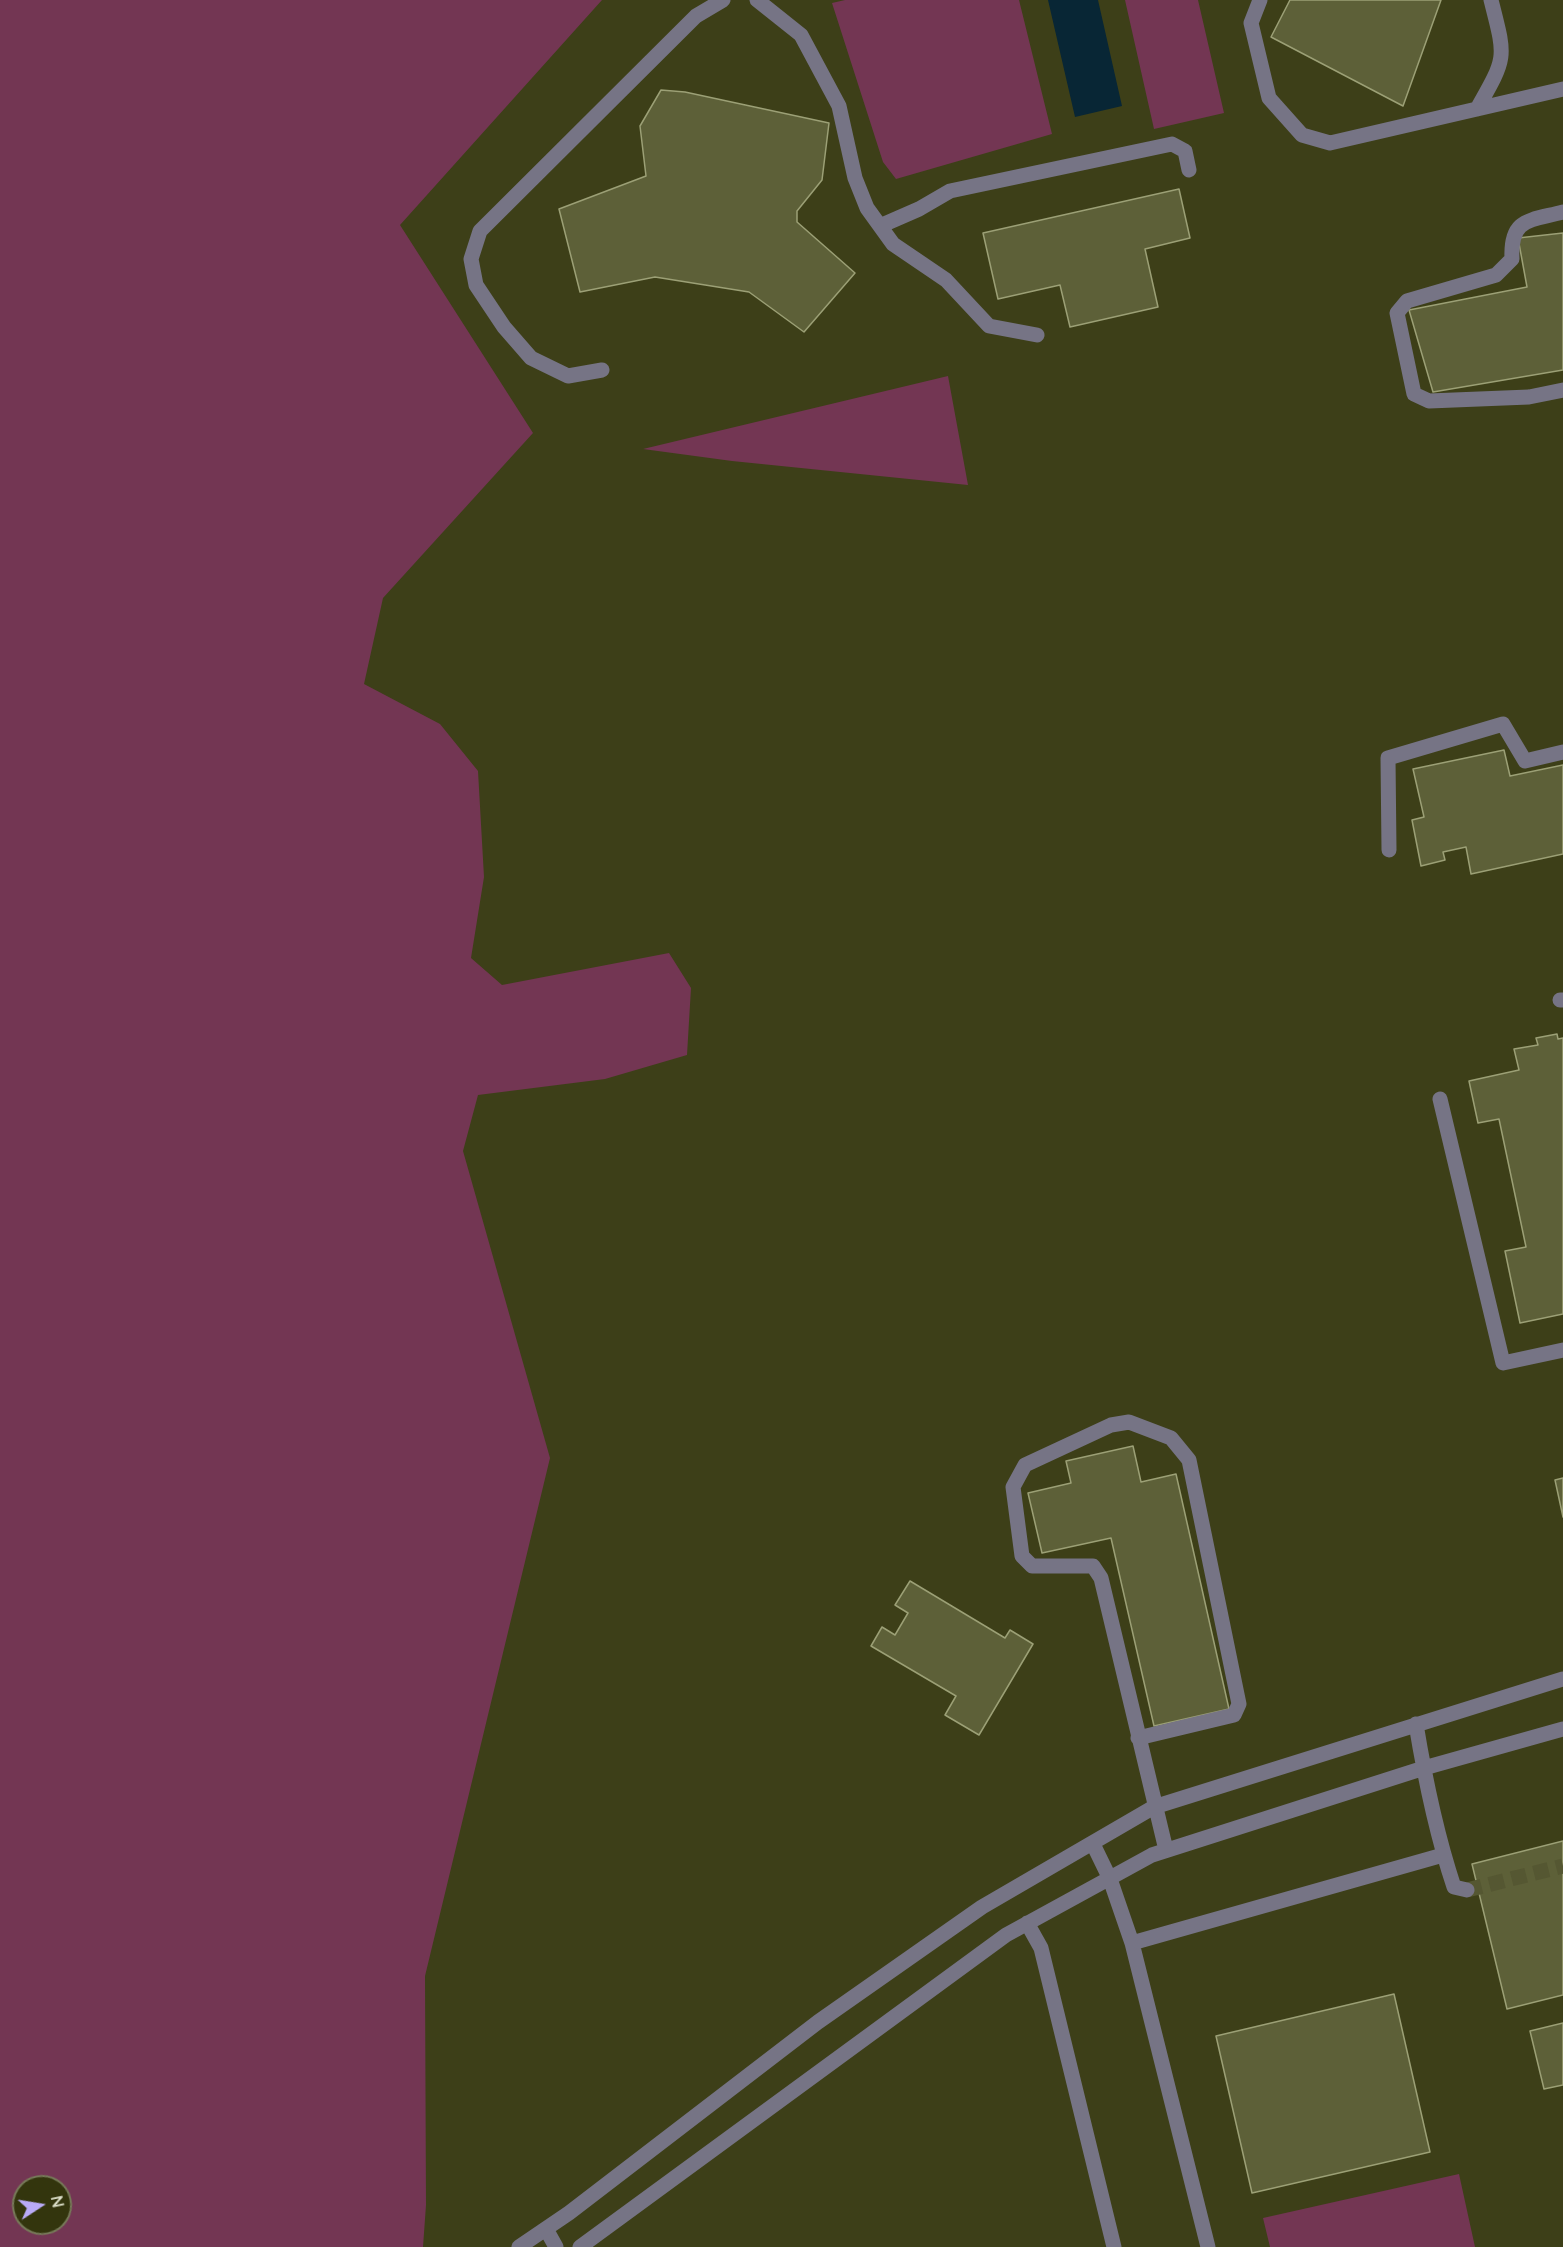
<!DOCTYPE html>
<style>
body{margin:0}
#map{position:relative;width:1563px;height:2247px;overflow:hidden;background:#3d3f18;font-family:Quicksand,sans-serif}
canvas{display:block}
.north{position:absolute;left:12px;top:2175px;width:60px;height:60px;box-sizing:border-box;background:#33350d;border:2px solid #767958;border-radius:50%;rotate:78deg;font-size:16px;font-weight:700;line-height:24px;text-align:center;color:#dbdec8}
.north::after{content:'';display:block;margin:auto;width:21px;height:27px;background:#b9abf7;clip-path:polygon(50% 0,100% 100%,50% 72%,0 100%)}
</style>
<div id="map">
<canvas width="1563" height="2247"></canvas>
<div class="north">N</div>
</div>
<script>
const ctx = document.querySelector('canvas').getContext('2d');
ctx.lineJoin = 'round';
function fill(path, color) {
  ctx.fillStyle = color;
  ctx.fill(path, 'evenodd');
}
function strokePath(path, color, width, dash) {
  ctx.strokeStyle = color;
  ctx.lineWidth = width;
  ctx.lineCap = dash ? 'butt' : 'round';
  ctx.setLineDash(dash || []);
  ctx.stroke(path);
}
const green = new Path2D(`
 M0 0H602L400 225 533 433 383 598 364 684 440 724 478 771 484 877 471 958 502 985 669 953 691 988 687 1055 605 1079 478 1095 463 1151 550 1458 425 1976 426 2205 423 2247H0ZM24 2187H60V2223H24Z
 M845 0H1019L1052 134 896 179 883 162 832 3Z
 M1125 0H1198L1224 113 1154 129Z
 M948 376 968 485 732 461 643 449Z
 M1459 2174 1475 2247H1270L1263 2218Z`);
const water = new Path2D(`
 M1048 0H1098L1122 106 1075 117Z`);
const building = new Path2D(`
 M1290 0H1441L1403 106 1271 37Z
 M661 90 685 92 829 123 822 180 797 211V222L855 273 804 332 749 292 655 277 580 292 559 209 646 176 640 126Z
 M1179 189 1190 238 1145 249 1158 307 1070 327 1060 285 998 299 983 233Z
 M1563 233V370L1433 392 1409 310 1527 287 1518 238Z
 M1504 750 1510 776 1563 765V854L1471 874 1466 847 1443 852 1445 860 1421 866 1412 820 1424 817 1413 769Z
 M1557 1034 1558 1039 1563 1038V1314L1520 1323 1505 1251 1526 1247 1499 1119 1478 1123 1469 1081 1519 1070 1514 1049 1538 1045 1536 1038Z
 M1133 1446 1141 1482 1176 1474 1229 1709 1154 1726 1111 1538 1042 1553 1028 1493 1071 1483 1066 1461Z
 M1563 1478V1517L1555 1480Z
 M910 1581 1005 1638 1010 1630 1033 1644 979 1735 945 1715 956 1696 871 1646 882 1627 895 1635 908 1613 895 1605Z
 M1563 1841V1995L1507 2009 1472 1864Z
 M1394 1994 1430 2152 1252 2193 1216 2036Z
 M1563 2023V2085L1544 2089 1530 2031Z`);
const minorTunnel = new Path2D(`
 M1467 1890 1563 1866`);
const minor = new Path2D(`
 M757 0 801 35 839 106 855 178 867 208 893 244 946 280 989 326 1037 335
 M1260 0 1251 23 1269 98 1302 135 1330 143 1563 89
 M1477 109C1507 56 1506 59 1491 0
 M1563 212C1529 221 1510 218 1512 259L1496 275 1407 301 1397 313 1414 394 1429 401 1529 397 1563 390
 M880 226 919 209 950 191 1172 144 1185 151 1189 170
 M602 370 568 376 531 358 504 327 476 285 471 259 480 231 696 16 723 0
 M1389 850 1388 758 1503 724 1525 761 1563 752
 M1560 1000H1563
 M1440 1099 1503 1363 1563 1350
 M1416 1724C1425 1779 1436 1833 1454 1887L1467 1890
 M1138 1738 1234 1715 1239 1704 1189 1460 1171 1438 1129 1422 1111 1425 1025 1465 1013 1487 1022 1556 1032 1566H1093L1101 1578 1166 1850
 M1093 1844 1110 1879 1132 1943 1208 2247
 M1027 1923 1041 1948 1114 2247
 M1132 1943 1443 1855
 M546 2229 556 2247
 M519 2247 569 2213 818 2022 982 1907 1154 1807 1563 1679
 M580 2247 1006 1935 1152 1855 1424 1768 1563 1729`);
fill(green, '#733653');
fill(water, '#082635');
fill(building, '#5d6038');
strokePath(building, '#9ca076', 1.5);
strokePath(minorTunnel, '#555732', 15, [15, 8]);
strokePath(minor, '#767485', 15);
</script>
